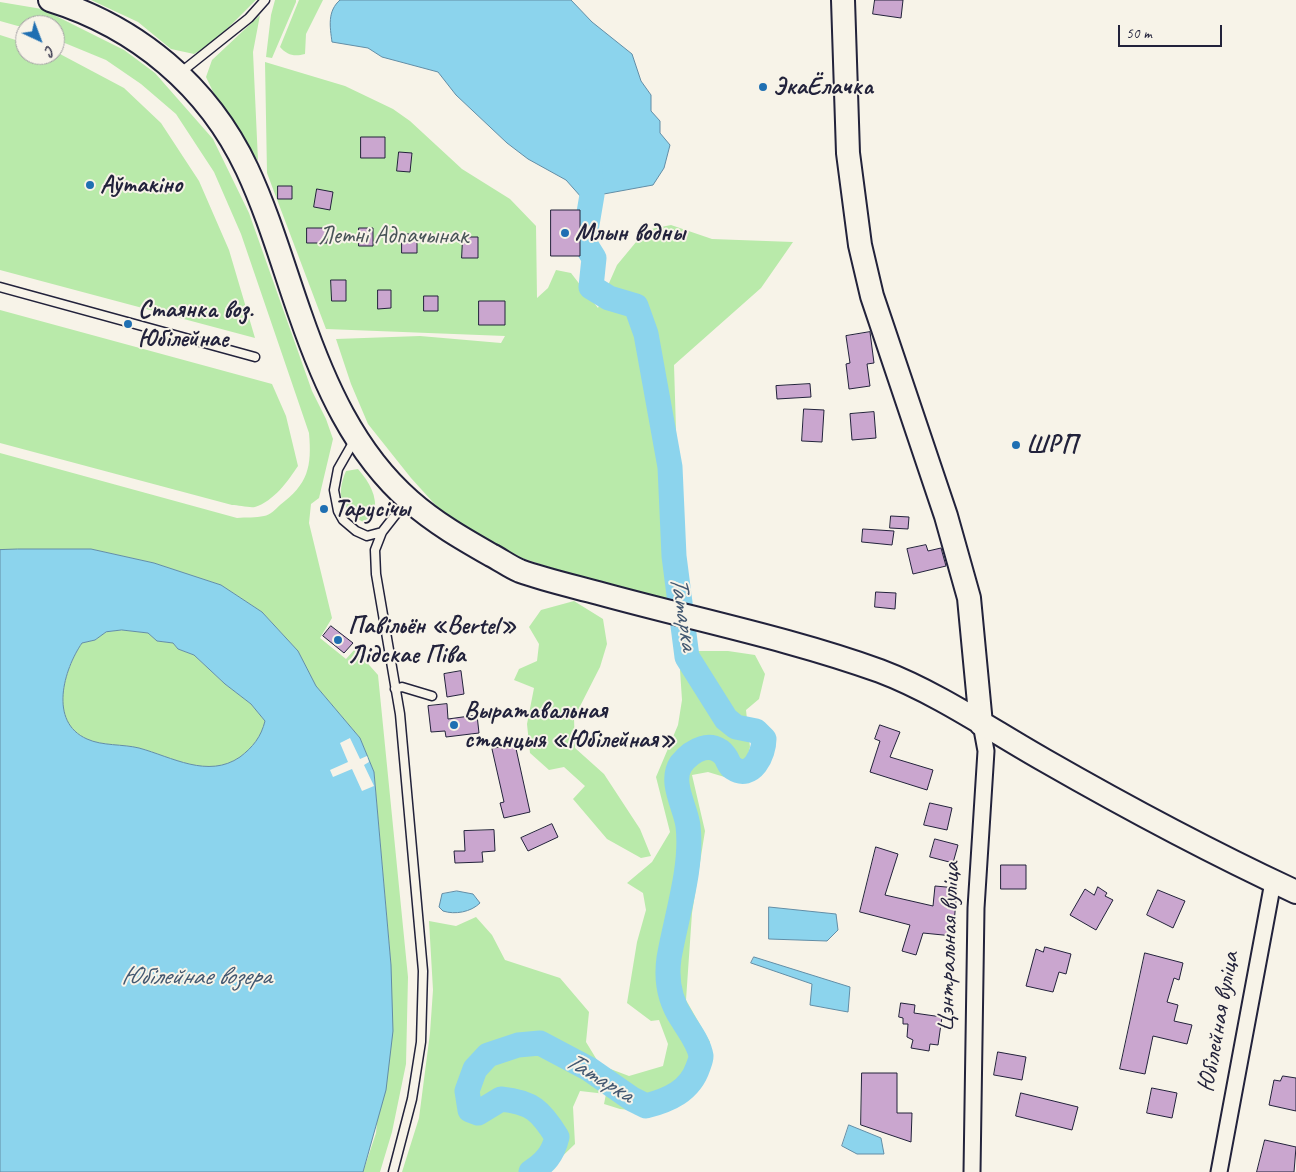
<!DOCTYPE html>
<meta charset="utf-8">
<style>
body{margin:0}
#map{position:relative;width:1296px;height:1172px;overflow:hidden;background:#f7f3e8;font-family:Caveat,sans-serif}
canvas{display:block}
.north{position:absolute;left:15px;top:15px;width:50px;height:50px;box-sizing:border-box;background:#f7f3e8;border:1px solid #a29fa3;border-radius:50%;rotate:137deg;font-size:14px;font-weight:700;line-height:20px;text-align:center;color:#22223b}
.north::after{content:'';display:block;margin:auto;width:18px;height:22px;background:#1f6fb2;clip-path:polygon(50% 0,100% 100%,50% 72%,0 100%)}
.scale{position:absolute;left:1118px;top:25px;width:104px;height:22px;box-sizing:border-box;border:2px solid #22223b;border-top:0;padding-left:6px;font-size:15px;line-height:18px;white-space:nowrap;color:#22223b;-webkit-text-stroke:4px #f7f3e8;paint-order:stroke}
</style>
<div id="map">
<canvas width="1296" height="1172"></canvas>
<div class="north">С</div>
<div class="scale">50 m</div>
</div>
<script>
const ctx = document.querySelector('canvas').getContext('2d');
ctx.lineJoin = 'round';
function fill(path, color) {
  ctx.fillStyle = color;
  ctx.fill(path, 'evenodd');
}
function strokePath(path, color, width, dash) {
  ctx.strokeStyle = color;
  ctx.lineWidth = width;
  ctx.lineCap = dash ? 'butt' : 'round';
  ctx.setLineDash(dash || []);
  ctx.stroke(path);
}
function drawText(font, color, halo, rows, align = 'center') {
  ctx.font = font + ' Caveat,sans-serif';
  ctx.lineWidth = 4;
  ctx.setLineDash([]);
  ctx.textBaseline = 'middle';
  ctx.strokeStyle = halo;
  ctx.fillStyle = color;
  for (const [text, x, y, turn = 0] of rows) {
    ctx.save();
    ctx.translate(x, y);
    ctx.rotate((+turn || 0) * Math.PI / 180);
    ctx.textAlign = isNaN(turn) ? turn : align;
    if (halo) ctx.strokeText(text, 0, 0);
    ctx.fillText(text, 0, 0);
    ctx.restore();
  }
}
const green = new Path2D(`
 M91 0H256L214 42 194 54 171 49 138 22Z
 M275 0H296V2L272 58 266 57 271 15Z
 M299 0H323L306 34 305 54C294 57 287 55 280 47Z
 M0 2 42 9 124 50 155 73 213 139 249 213 312 391 326 419 333 439 319 498 311 504 309 523 332 618 320 638 346 659 355 649 378 675 408 977 406 1064 392 1132 380 1172H363L376 1133 391 965 374 772 360 738 316 686 298 651 262 612 221 585 154 563 91 549 0 550V453L237 518C246 517 256 518 264 516 270 515 276 509 280 505 308 484 312 467 309 433L241 234 214 172 176 114 141 84 106 60 55 39V25H25V28L0 21Z
 M260 15 253 52 258 161 217 100 206 77 212 60Z
 M0 35 25 43V55L60 54 124 88 161 123 199 181 229 250 255 338 0 270Z
 M265 62 345 86 393 109 410 121 462 169 510 199 536 226 537 298 548 288 556 270 571 273 598 308 617 265 646 230 671 225 712 239 793 242 761 288 674 365 678 495 662 482 668 599 582 578 513 555 440 510 411 478 368 424 351 384 336 339 420 336 501 343 505 336 326 329 267 173Z
 M0 310 272 384 286 416 298 466C288 481 274 501 255 507 249 508 238 505 232 505L0 443Z
 M358 469C370 483 377 495 375 514L363 522C340 508 336 495 346 471Z
 M574 601 603 619 607 644 600 667 574 718 575 748 604 774 640 829 651 856 641 858 607 839 573 799 585 786 564 767 549 770 530 753 527 724 534 688 514 680 519 669 537 661 539 644 529 627 541 610Z
 M122 630 148 633 157 641 173 643 178 649 194 655 225 684 251 704 265 721C261 737 253 747 240 757 208 779 172 757 139 748 123 744 102 746 87 739 48 722 64 670 82 643L95 640 106 632Z
 M698 651H728L755 655 765 674 759 699 746 710 750 747 741 782 708 772 692 775 705 831 692 913 686 1000 710 1042 702 1082 669 1109 657 1113 620 1109 604 1104 606 1094 580 1091 573 1107 575 1144 546 1172H402L419 1118 430 1033 433 990 429 921 456 926 476 917 492 935 505 960 560 978 589 1012 586 1042 600 1065 629 1076 663 1066 668 1044 659 1020 651 1021 627 1003 637 942 646 910 643 893 627 883 652 862 670 832 656 777 678 725 682 700 680 670Z`);
const water = new Path2D(`
 M340 0H571L592 22 632 54 641 81 651 95V111L660 121V133L670 145 664 168 653 185 582 198 566 180 528 159 507 143 456 95 438 72 382 57 368 48 332 42C330 27 327 11 340 0Z
 M18 549H91L154 563 221 585 262 612 298 651 316 686 360 738 374 772 391 965 393 1031 386 1090 363 1172H0V550ZM122 630 148 633 157 641 173 643 178 649 194 655 225 684 251 704 265 721C261 737 253 747 240 757 208 779 172 757 139 748 123 744 102 746 87 739 48 722 64 669 82 643L95 640 106 632Z
 M457 891 473 894 480 903C471 912 455 915 443 911L439 907 442 894Z
 M769 907 836 914 838 930 827 941 769 939Z
 M754 957 850 987 848 1012 810 1005 812 984 751 963Z
 M849 1125 881 1138 884 1154H857L842 1146Z`);
const pier = new Path2D(`
 M350 738 360 759 367 756 369 762 364 765 374 786 362 791 352 769 333 777 330 770 348 762 340 743Z`);
const river = new Path2D(`
 M531 1172C545 1163 553 1154 557 1137 541 1111 532 1102 501 1099L478 1113 470 1110 467 1091 475 1069 488 1055 518 1045 540 1043 589 1069 632 1099 646 1106C669 1100 690 1091 698 1067 699 1064 701 1060 701 1056 699 1043 689 1031 682 1019 670 1001 666 979 669 958 676 917 693 867 688 826 686 808 669 782 681 764 692 750 712 739 725 756 728 760 729 766 733 768 752 781 764 754 764 739L756 731 736 727 726 719 687 657 674 556 670 467 646 334 636 306 609 298 591 287 594 258 584 242 592 195 589 162`);
const building = new Path2D(`
 M875 0H903L901 18 873 14Z
 M361 137H385V158H361Z
 M399 152 412 153 410 172 397 171Z
 M278 186H292V199H278Z
 M317 189 333 192 330 210 314 207Z
 M551 210H580V256H551Z
 M307 228H327V243H307Z
 M359 228H373V246H359Z
 M402 234H417V253H402Z
 M463 237H478V258H462Z
 M331 280H346V301H332Z
 M378 290H391V308L378 309Z
 M424 296H438V311H424Z
 M479 301H505V325H479Z
 M870 332 874 363 867 364 870 386 849 389 846 364 850 363 846 336Z
 M810 384 811 397 777 399 776 386Z
 M804 409 824 410 822 442 802 441Z
 M874 412 876 438 852 440 850 414Z
 M891 516 909 517 908 529 890 528Z
 M863 529 894 531 892 545 862 542Z
 M926 545 928 551 941 548 946 566 913 574 907 549Z
 M876 592 896 593 895 609 875 607Z
 M331 626 353 643 344 653 323 636Z
 M461 671 464 694 447 697 444 674Z
 M447 704 448 719 477 715 479 733 446 737 445 731 431 732 428 706Z
 M880 725 900 732 890 757 933 770 927 790 870 772 880 741 875 739Z
 M515 744 530 812 504 818 500 803 504 802 492 749Z
 M930 803 952 808 947 830 924 825Z
 M552 824 558 837 528 851 521 838Z
 M494 830 495 851 482 852 483 862 455 863 454 851H465L464 831Z
 M935 839 958 845 953 863 930 857Z
 M876 847 898 854 885 895 933 906 935 886 957 888 953 936 923 933 916 955 902 951 910 925 860 912Z
 M1001 865H1026V889H1001Z
 M1098 887 1107 893 1105 896 1113 900 1096 930 1070 915 1085 889 1094 895Z
 M1158 890 1185 901 1173 928 1147 915Z
 M1045 947 1071 954 1066 974 1059 972 1053 992 1026 986 1036 949 1043 952Z
 M1145 953 1183 963 1179 980 1174 978 1167 1002 1178 1005 1174 1021 1192 1025 1187 1044 1153 1036 1145 1074 1120 1069Z
 M901 1003 915 1005 914 1013 942 1017 938 1045 930 1044 929 1051 911 1048 913 1040 907 1037 908 1024H903V1018L899 1017Z
 M998 1052 1026 1057 1022 1080 994 1075Z
 M862 1073H897V1113H912L911 1142 861 1125Z
 M1283 1076 1296 1078V1111L1269 1105 1274 1080 1280 1081Z
 M1152 1088 1177 1093 1172 1118 1147 1113Z
 M1021 1093 1078 1107 1072 1130 1016 1116Z
 M1265 1140 1296 1147 1294 1172H1257Z`);
const lane = new Path2D(`
 M180 73 249 18 265 0
 M0 287 255 357
 M354 441 338 469 334 490 338 511 343 520 356 531 367 536 382 532
 M395 689 402 687 432 696
 M393 1172 412 1099 421 1042 423 971 400 714 376 574 375 550 382 532 407 500`);
const street = new Path2D(`
 M972 1172 976 908 986 751 981 724
 M1219 1172 1273 882`);
const secondary = new Path2D(`
 M50 0C137 27 208 86 247 169 269 216 283 266 300 314 324 383 354 452 410 501 435 523 463 539 491 555 501 560 510 567 520 571 545 580 572 586 598 593 692 619 788 638 880 671 938 693 991 730 1044 760 1126 807 1210 852 1296 892
 M843 0 848 153 860 245 872 296 946 516 969 598 981 724`);
const markers = [
 [763,87,5,"#1f6fb2"],
 [90,185,5,"#1f6fb2"],
 [565,233,5,"#1f6fb2"],
 [128,324,5,"#1f6fb2"],
 [1016,445,5,"#1f6fb2"],
 [324,509,5,"#1f6fb2"],
 [338,640,5,"#1f6fb2"],
 [454,725,5,"#1f6fb2"]
];
const poiNames = [
 ["ЭкаЁлачка",773,87],
 ["Аўтакіно",100,185],
 ["Млын водны",575,233],
 ["Стаянка воз.",138,310],
 ["Юбілейнае",138,339],
 ["ШРП",1026,445],
 ["Тарусічы",334,509],
 ["Павільён «Bertel»",348,626],
 ["Лідскае Піва",348,655],
 ["Выратавальная",464,711],
 ["станцыя «Юбілейная»",464,740]
];
const parkNames = [
 ["Летні Адпачынак",393,236]
];
const streetNames = [
 ["Цэнтральная вуліца",949,947,-88],
 ["Юбілейная вуліца",1219,1022,-80]
];
const waterNames = [
 ["Татарка",683,613,81],
 ["Юбілейнае возера",196,977],
 ["Татарка",599,1078,31]
];
fill(green, '#b9eaaa');
fill(water, '#8cd4ed');
strokePath(water, '#628da6', 1);
fill(pier, '#f7f3e8');
strokePath(river, '#8cd4ed', 25);
fill(building, '#caa6cf');
strokePath(building, '#22223b', 1);
strokePath(lane, '#22223b', 11);
strokePath(street, '#22223b', 19);
strokePath(secondary, '#22223b', 26);
strokePath(lane, '#f7f3e8', 8);
strokePath(street, '#f7f3e8', 15);
strokePath(secondary, '#f7f3e8', 22);
for (const [x, y, r, color] of markers) {
  const dot = new Path2D();
  dot.arc(x, y, r, 0, 2 * Math.PI);
  ctx.fillStyle = color;
  ctx.fill(dot);
  strokePath(dot, '#f7f3e8', 2);
}
drawText('bold 25px', '#22223b', '#f7f3e8', poiNames, 'left');
drawText('25px', '#485457', '#f7f3e8', parkNames);
drawText('25px', '#22223b', '#f7f3e8', streetNames);
drawText('italic 26px', '#425770', '#f7f3e8', waterNames);
</script>
